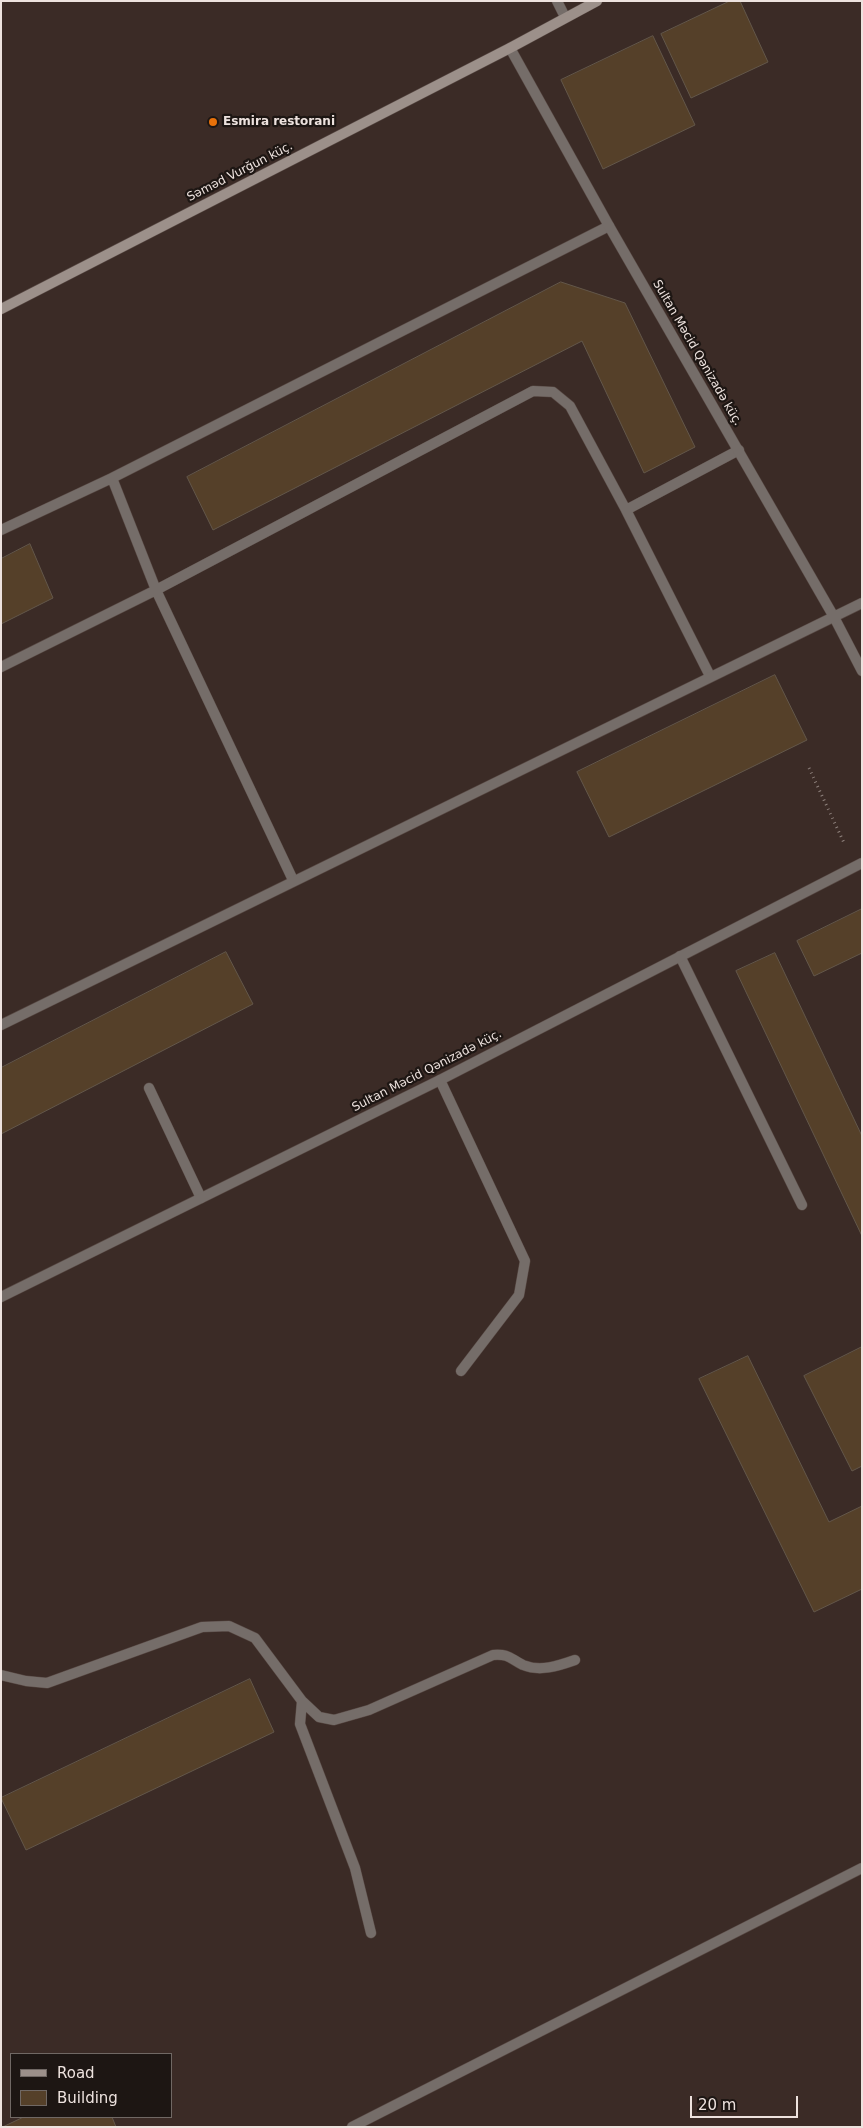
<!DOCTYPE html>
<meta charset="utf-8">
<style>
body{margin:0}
#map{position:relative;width:863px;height:2128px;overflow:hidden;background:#3b2b26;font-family:"DejaVu Sans",sans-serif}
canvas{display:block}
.frame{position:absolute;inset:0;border:2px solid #ede2de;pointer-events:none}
.legend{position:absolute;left:10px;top:2053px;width:162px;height:65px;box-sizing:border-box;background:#1d1613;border:1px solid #706864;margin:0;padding:6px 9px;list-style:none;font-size:15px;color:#ede2de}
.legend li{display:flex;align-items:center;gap:10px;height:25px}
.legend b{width:25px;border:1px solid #706864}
.scale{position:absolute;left:690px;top:2096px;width:108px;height:22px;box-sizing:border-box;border:2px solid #ede2de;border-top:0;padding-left:6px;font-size:15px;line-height:18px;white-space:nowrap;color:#ede2de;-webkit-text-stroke:4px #1d1613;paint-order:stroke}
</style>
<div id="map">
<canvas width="863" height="2128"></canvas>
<div class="frame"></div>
<ul class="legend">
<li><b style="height:6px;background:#9c908a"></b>Road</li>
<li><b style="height:14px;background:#554029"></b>Building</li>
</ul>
<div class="scale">20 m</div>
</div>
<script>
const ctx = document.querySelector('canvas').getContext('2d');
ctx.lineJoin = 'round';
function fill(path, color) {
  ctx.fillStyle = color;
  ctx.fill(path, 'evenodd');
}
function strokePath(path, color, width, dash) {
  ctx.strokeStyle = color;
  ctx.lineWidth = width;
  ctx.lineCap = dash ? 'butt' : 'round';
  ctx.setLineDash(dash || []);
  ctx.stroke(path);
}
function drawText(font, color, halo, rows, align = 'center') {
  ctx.font = font + ' "DejaVu Sans",sans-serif';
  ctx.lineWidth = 4.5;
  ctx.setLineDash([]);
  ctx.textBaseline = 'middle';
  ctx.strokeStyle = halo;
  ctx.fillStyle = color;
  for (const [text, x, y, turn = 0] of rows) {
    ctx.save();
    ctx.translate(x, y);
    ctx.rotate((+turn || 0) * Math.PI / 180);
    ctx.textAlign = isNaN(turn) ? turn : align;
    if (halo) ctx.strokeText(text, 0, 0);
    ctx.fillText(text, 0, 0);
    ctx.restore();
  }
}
const building = new Path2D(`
 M730 1H740L768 62 691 98 661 34Z
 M653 36 695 125 603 169 561 80Z
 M561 282 625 303 695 447 644 473 582 341 213 530 187 477Z
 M30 544 53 598 1 624V559Z
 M775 675 807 740 609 837 577 772Z
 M862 909V953L814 976 797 941Z
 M226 952 253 1004 1 1134V1068Z
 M775 953 862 1136V1236L736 971Z
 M862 1347V1466L852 1471 804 1376Z
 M748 1356 829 1522 862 1506V1589L814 1612 699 1379Z
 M250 1679 274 1732 26 1850 1 1798Z
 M24 2117H112L116 2127H3Z`);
const path = new Path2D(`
 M809 768 845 845`);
const service = new Path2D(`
 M626 510 739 450
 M1 530 112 478
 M1 667 156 590 533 391 553 392 570 406 626 510 710 676
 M293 880 156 590 112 478 609 226
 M680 956 802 1205
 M440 1080 525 1261 519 1295 461 1371
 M149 1088 201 1198
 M1 1675 26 1681 47 1683 202 1627 229 1626 255 1638 302 1701 319 1717 334 1720 369 1710 493 1655C510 1654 509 1658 523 1665 540 1672 558 1666 575 1660
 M302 1701 300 1724 355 1868 371 1933`);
const minor = new Path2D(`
 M557 1 565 17
 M510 48 609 226 834 617 862 671
 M1 1025 862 603
 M1 1297 440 1080 862 863
 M352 2127 862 1868`);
const secondary = new Path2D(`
 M1 309 510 48 597 1`);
const markers = [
 [213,122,5,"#e8710a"]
];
const poiNames = [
 ["Esmira restorani",223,122]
];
const streetNames = [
 ["Səməd Vurğun küç.",240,172,-27],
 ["Sultan Məcid Qənizadə küç.",697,353,60],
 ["Sultan Məcid Qənizadə küç.",427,1071,-27]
];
fill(building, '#554029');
strokePath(building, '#63574a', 1);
strokePath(service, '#574843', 11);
strokePath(minor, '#574843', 11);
strokePath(secondary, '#574843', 11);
strokePath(path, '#8e817c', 3, [1, 4]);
strokePath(service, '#756d69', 10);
strokePath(minor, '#756d69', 10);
strokePath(secondary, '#9c908a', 10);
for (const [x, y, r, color] of markers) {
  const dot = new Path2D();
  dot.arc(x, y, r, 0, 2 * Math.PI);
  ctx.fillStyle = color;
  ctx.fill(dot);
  strokePath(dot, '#1d1613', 2);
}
drawText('bold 12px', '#ede2de', '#1d1613', poiNames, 'left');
drawText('12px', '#ede2de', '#1d1613', streetNames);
</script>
